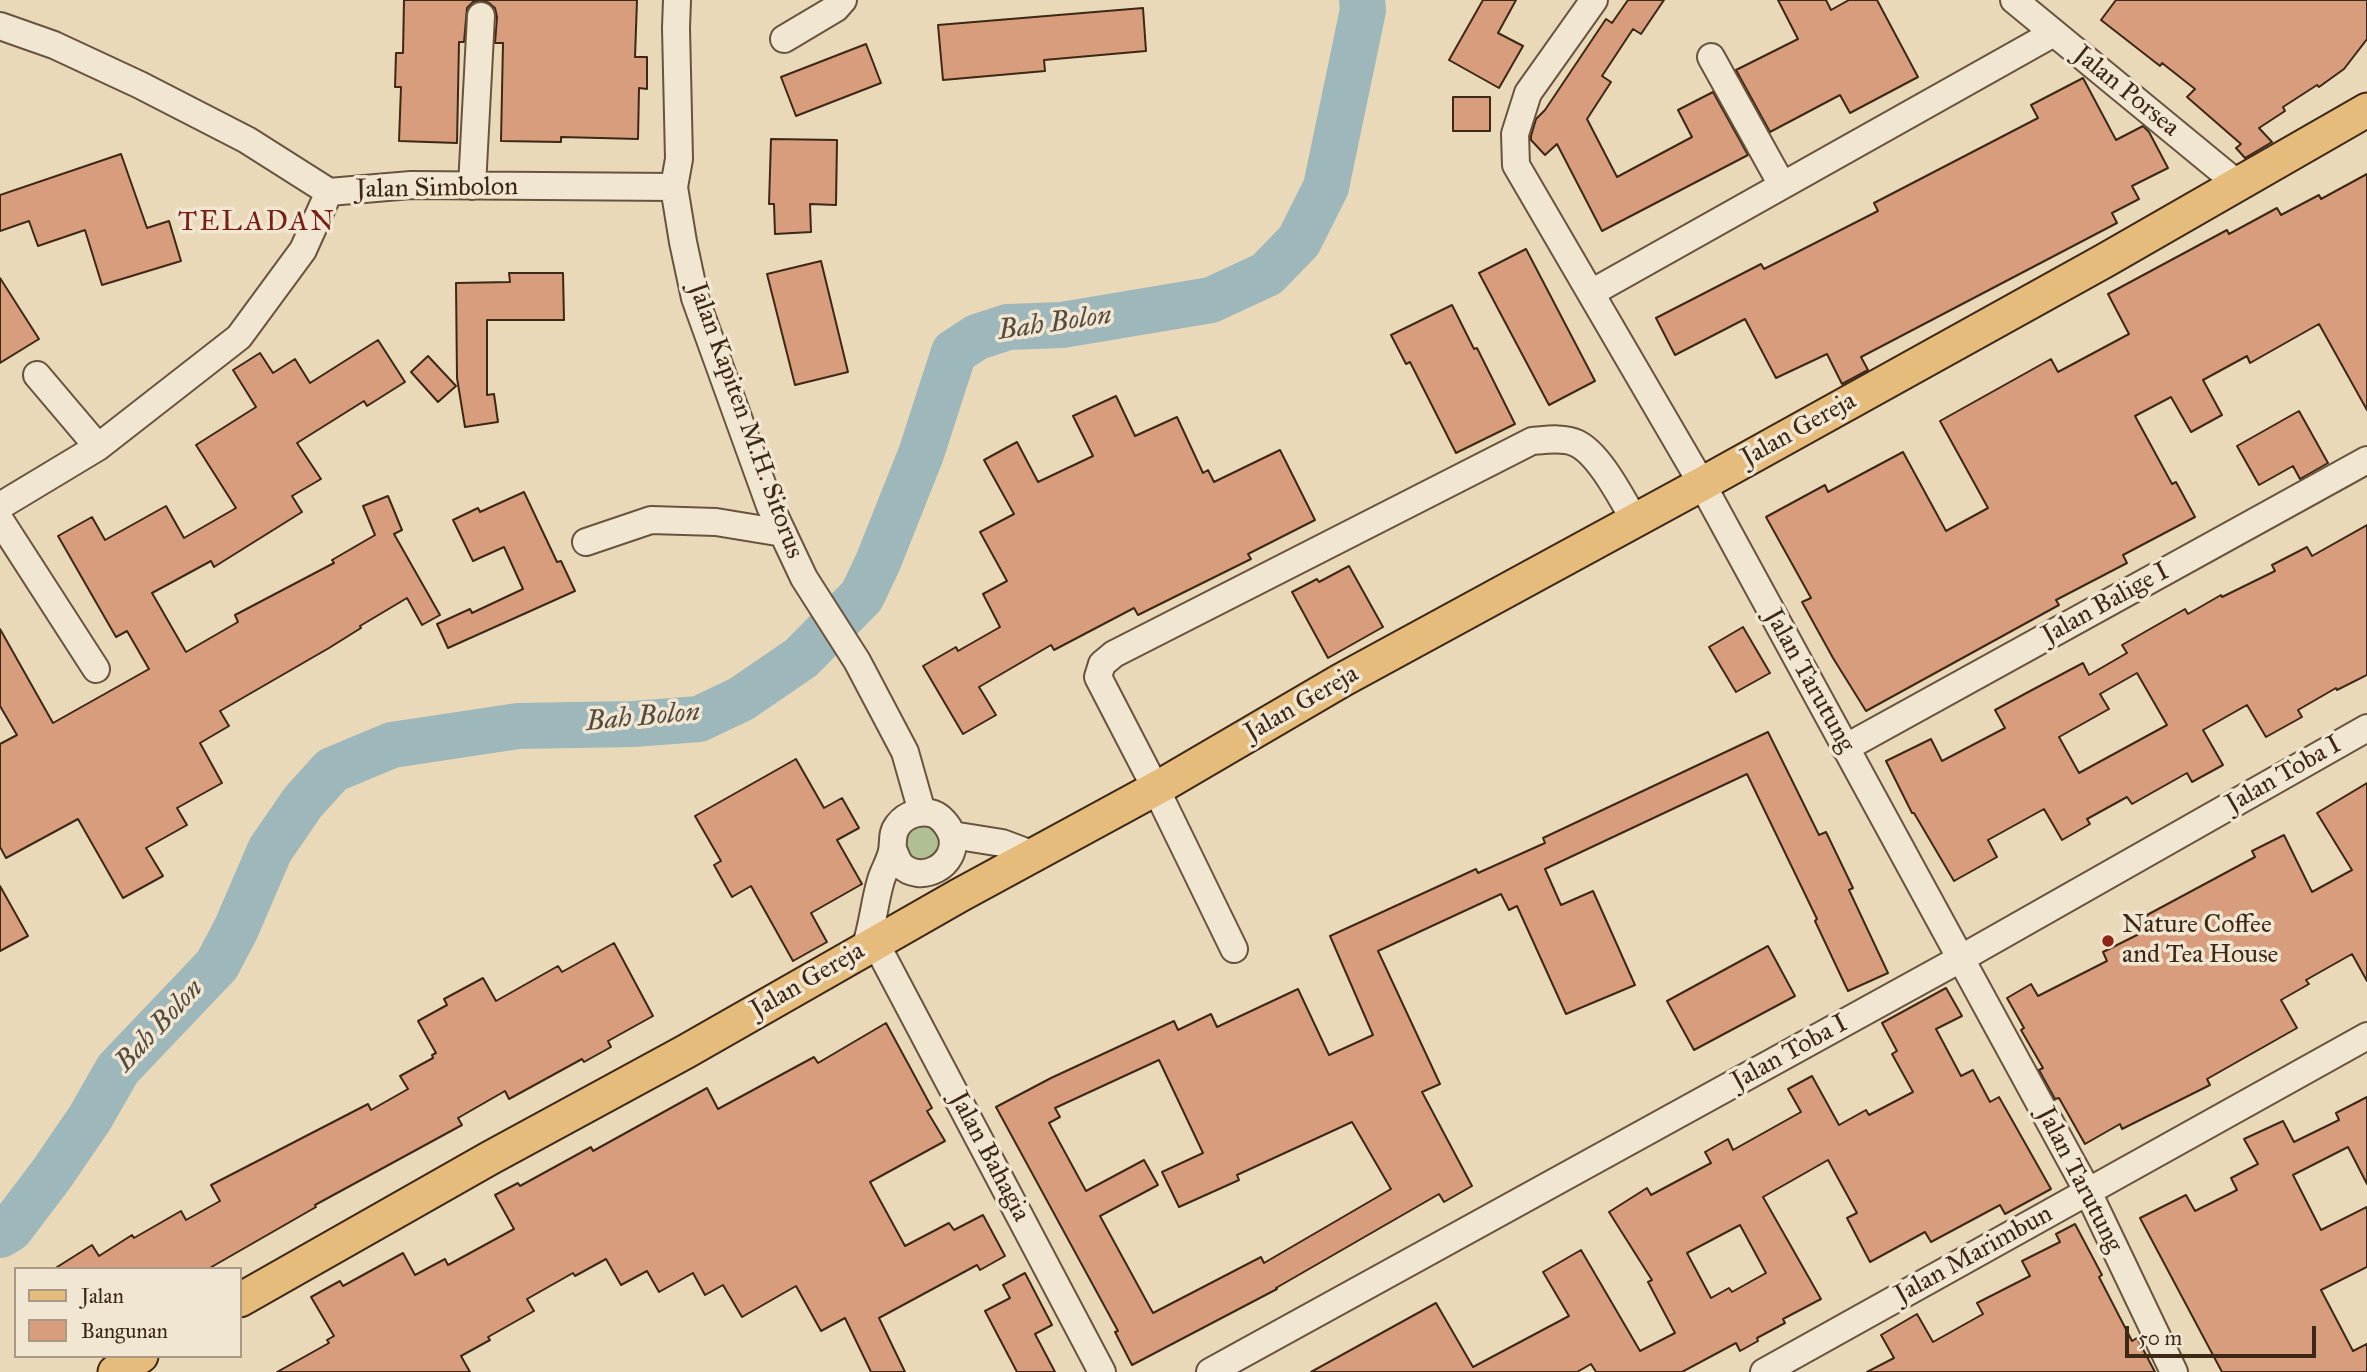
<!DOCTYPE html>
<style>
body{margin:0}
#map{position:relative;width:2367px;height:1372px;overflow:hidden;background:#ead9b9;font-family:"IM FELL Great Primer",serif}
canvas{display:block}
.legend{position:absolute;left:14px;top:1267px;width:228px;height:91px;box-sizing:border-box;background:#f1e6d2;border:2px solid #a99a86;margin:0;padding:9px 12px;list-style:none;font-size:21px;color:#3d2715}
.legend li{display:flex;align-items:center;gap:14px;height:35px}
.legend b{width:35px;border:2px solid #a99a86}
.scale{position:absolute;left:2125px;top:1326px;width:191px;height:32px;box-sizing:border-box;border:4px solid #3d2715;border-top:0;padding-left:9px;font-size:21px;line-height:24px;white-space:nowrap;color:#3d2715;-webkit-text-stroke:5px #f1e6d2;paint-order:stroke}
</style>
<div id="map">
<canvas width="2367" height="1372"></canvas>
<ul class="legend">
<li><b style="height:9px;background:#e5bc7c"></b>Jalan</li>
<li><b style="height:19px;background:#d89d7c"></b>Bangunan</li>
</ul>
<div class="scale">50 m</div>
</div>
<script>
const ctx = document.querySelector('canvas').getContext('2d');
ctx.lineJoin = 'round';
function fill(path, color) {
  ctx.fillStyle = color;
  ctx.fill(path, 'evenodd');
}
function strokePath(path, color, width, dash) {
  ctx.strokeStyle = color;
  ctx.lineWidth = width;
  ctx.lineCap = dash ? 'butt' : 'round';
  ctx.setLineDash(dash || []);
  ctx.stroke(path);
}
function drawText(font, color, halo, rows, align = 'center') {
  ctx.font = font + ' "IM FELL Great Primer",serif';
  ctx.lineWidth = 7;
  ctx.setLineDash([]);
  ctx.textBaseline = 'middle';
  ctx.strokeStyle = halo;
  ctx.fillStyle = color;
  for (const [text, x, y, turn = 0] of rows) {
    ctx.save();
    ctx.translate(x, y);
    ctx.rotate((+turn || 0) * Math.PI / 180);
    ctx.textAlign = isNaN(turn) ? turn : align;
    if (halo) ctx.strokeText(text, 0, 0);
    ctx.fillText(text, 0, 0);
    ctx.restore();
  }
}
const green = new Path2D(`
 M918 814 951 843 915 869 898 829Z`);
const river = new Path2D(`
 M0 1235 10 1229 51 1175 90 1118 118 1069 217 965 236 929 270 850 303 802 332 770 392 745 518 726 633 724 699 719 741 699 801 658 862 596 878 562 921 454 954 352 977 337 1008 327 1062 325 1211 300 1267 274 1299 241 1326 187 1363 10 1362 0`);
const building = new Path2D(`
 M404 0H637L635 57H647V89L639 88 638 139 561 137V142L501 141 503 43H495L497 17 495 8 489 3 481 0 473 2 467 8 464 42H459L457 143 399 141 401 87H395L396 53H403Z
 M1483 0H1516L1498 33 1523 46 1499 88 1449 60Z
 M1628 0H1664L1641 34 1633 29 1602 76 1611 82 1587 119 1617 177 1692 137 1678 110 1713 92 1748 155 1602 231 1557 144 1545 155 1531 140V136L1536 119 1545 110 1606 19 1612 23Z
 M1778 0H1826L1831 10 1849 0H1877L1918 77 1850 113 1840 95 1770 132 1736 70 1798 39Z
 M2116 0H2367V39L2344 69 2319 87 2317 85 2283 107 2285 111 2259 128 2272 142 2245 158 2236 148 2241 144 2187 97 2195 89 2162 63 2160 66 2101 20Z
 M1143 8 1146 51 1044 60 1045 71 943 80 938 25Z
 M866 44 881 83 796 116 781 77Z
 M2083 78 2116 140 2143 126 2149 132 2168 168 2132 186 2139 199 2112 213 2117 223 1861 357 1868 370 1842 384 1827 354 1776 378 1745 319 1675 355 1656 318 1761 264 1764 269 1878 211 1874 203 2038 118 2031 105Z
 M1453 97H1490V131H1453Z
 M771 139 837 140 836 205 810 204 811 232 775 234 774 204H769Z
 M121 154 147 228 169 221 181 261 102 285 85 230 38 246 29 221 0 231V195Z
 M2367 174V410L2319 324 2250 363 2247 356 2203 380 2222 415 2191 432 2171 397 2135 416 2172 484 2176 482 2195 517 2123 555 2127 563 2056 600 2059 605 1866 711 1833 658 1802 602 1811 598 1766 517 1825 485 1828 492 1903 452 1946 531 1988 508 1940 421 2051 359 2058 372 2129 334 2108 294 2227 230 2229 234 2277 208 2281 215 2319 195 2321 199Z
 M1526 249 1595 381 1549 405 1479 273Z
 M821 261 848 372 795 385 767 274Z
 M509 273H563L564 320H487V395L494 394 498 422 465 427 457 378 456 283 510 282Z
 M0 278 39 339 0 363Z
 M1452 305 1474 349 1477 348 1515 424 1456 453 1410 362 1406 364 1391 335Z
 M378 340 405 382 367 406 364 401 297 443 321 479 292 496 302 512 214 567 211 561 152 593 186 652 238 622 235 615 334 563 332 560 375 535 363 506 388 496 402 530 394 534 440 615 422 625 407 598 360 626 361 628 329 648 220 711 229 726 200 743 222 783 177 808 187 825 146 848 163 876 123 898 78 819 6 858 0 847V744L17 735 0 706V629L53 723 149 669 127 631 116 637 58 536 92 517 105 540 166 506 184 538 236 508 196 445 256 407 233 370 260 353 273 373 295 359 310 383Z
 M428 356 456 386 438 402 411 372Z
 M1116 396 1135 436 1177 417 1203 473 1208 470 1214 482 1280 450 1315 520 1248 554 1251 559 1138 615 1134 608 1054 650 1051 645 979 687 996 715 963 734 923 666 956 647 958 651 1000 627 983 594 1007 581 980 532 1014 514 984 460 1017 442 1038 482 1093 456 1073 416Z
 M2299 411 2328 463 2300 479 2293 466 2259 485 2237 446Z
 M524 492 557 562 561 561 575 591 448 648 437 624 470 609 472 613 523 589 504 547 473 561 453 520 478 508 480 512Z
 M2367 525V675L2337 690 2336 688 2298 710 2302 717 2266 737 2247 705 2203 730 2223 765 2192 782 2187 773 2132 804 2127 797 2087 819 2090 824 2062 840 2044 809 1988 840 1997 857 1954 881 1914 813H1912L1886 761 1931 739 1942 761 2005 728 1995 710 2032 690 2083 663 2089 675 2127 653 2122 645 2185 609 2188 614 2221 595 2222 597 2275 571 2272 565 2307 547 2312 556ZM2137 673 2167 725 2079 773 2059 737 2109 709 2100 694Z
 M1349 566 1383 627 1328 658 1292 592 1317 579 1319 582Z
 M1743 627 1770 673 1736 692 1709 647Z
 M1768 732 1819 835 1826 832 1853 888 1849 890 1888 973 1848 991 1815 921 1817 919 1747 774 1545 869 1561 905 1593 891 1635 985 1566 1014 1517 906 1509 910 1501 894 1378 951 1440 1084 1422 1092 1472 1186 1444 1202 1439 1194 1276 1288 1277 1289 1132 1365 1115 1332 1118 1331 996 1107 1051 1078 1174 1021 1178 1030 1211 1014 1217 1027 1298 989 1329 1055 1373 1035 1330 936 1476 869 1478 873 1545 843 1543 838ZM1159 1060 1203 1153 1162 1172 1179 1207 1239 1180 1237 1175 1352 1122 1391 1189 1264 1263 1261 1257 1153 1313 1100 1216 1158 1185 1144 1160 1086 1191 1049 1123 1060 1117 1055 1108Z
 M796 759 824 808 842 798 859 828 837 840 862 884 811 913 827 942 793 961 751 886 732 897 714 865 721 861 695 816Z
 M2367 783V981L2352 954 2306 980 2309 984 2281 1000 2297 1028 2207 1079 2210 1085 2122 1129 2120 1124 2085 1144 2059 1098 2055 1099 2039 1070 2043 1068 2021 1030 2024 1028 2007 998 2031 984 2038 996 2107 961 2103 952 2153 927 2147 915 2255 857 2252 851 2284 835 2312 892 2352 870 2317 813Z
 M0 886 28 936 0 951Z
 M614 943 653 1016 608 1041 611 1047 584 1062 582 1059 509 1099 505 1091 458 1118 462 1125 315 1205 316 1207 208 1269H54L92 1245 99 1256 132 1235 134 1238 181 1211 186 1220 220 1201 211 1185 368 1104 371 1110 408 1089 400 1076 433 1058 432 1055 436 1053 418 1021 447 1005 444 999 483 978 496 1001 558 966 562 972Z
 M1768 946 1795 996 1694 1050 1667 1001Z
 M1946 988 1962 1016 1936 1029 1961 1076 1973 1070 1990 1102 1999 1097 2051 1189 2005 1214 2000 1205 1931 1242 1925 1232 1870 1262 1847 1218 1857 1213 1828 1160 1763 1197 1821 1299 1783 1319 1785 1323 1757 1338 1758 1341 1740 1351 1736 1343 1682 1372H1596L1591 1364 1577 1372H1311L1436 1303 1473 1367 1569 1316 1543 1272 1581 1250 1640 1351 1675 1333 1648 1282 1652 1280 1609 1212 1647 1188 1651 1195 1711 1163 1705 1152 1728 1139 1733 1150 1801 1112 1788 1089 1812 1076 1839 1125 1866 1110 1869 1115 1913 1092 1892 1054 1897 1051 1882 1023ZM1740 1225 1766 1273 1732 1292 1729 1288 1711 1298 1687 1253Z
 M886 1023 932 1108 927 1111 945 1141 870 1182 905 1246 949 1223 954 1230 983 1215 1005 1256 980 1270 977 1265 879 1318 905 1372H871L845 1318 821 1331 796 1286 742 1317 723 1285 705 1295 693 1273 659 1292 647 1271 621 1285 606 1259 575 1276 573 1273 527 1299 534 1311 488 1337 490 1340 461 1356 470 1372H277L329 1343 327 1340 334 1336 311 1297 340 1281 343 1286 403 1253 415 1275 445 1259 448 1265 514 1229 495 1195 518 1183 520 1186 591 1147 593 1151 707 1088 718 1109 814 1057 818 1063Z
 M2367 1097V1184L2348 1147 2293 1175 2321 1230 2367 1207V1267L2321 1290 2353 1351 2367 1344V1372H2222L2140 1218 2186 1195 2195 1211 2237 1190 2231 1178 2258 1164 2244 1139 2283 1121 2294 1142 2339 1120 2336 1113Z
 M2075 1224 2102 1275 2099 1277 2132 1341 2137 1338 2155 1372H1867L1894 1358 1881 1335 1917 1314 1933 1342 1983 1314 1977 1303 2030 1276 2022 1261 2060 1242 2056 1234Z
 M1025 1273 1052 1325 1035 1334 1055 1372H1017L985 1311 1010 1298 1003 1285Z`);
const minor = new Path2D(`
 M677 0 676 28 679 159 674 187 683 242 695 298 770 506 804 578 857 661 905 752 922 812
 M1594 0 1528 93 1515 134 1516 165 1702 484 2088 1192 2174 1372
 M2014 0 2239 185
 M0 26 54 45 140 85 247 140 329 192
 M784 39 836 8 843 0
 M1711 57 1782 185
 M472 186 481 16
 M1591 293 2054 33
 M37 375 98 447
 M0 506 98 447 239 337 303 250 329 192 411 185 674 187
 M0 520 96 669
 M586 542 651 520 716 522 783 533
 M1845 748 2367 460
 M952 835 1002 843 1034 855
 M875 942 1102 1372
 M865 948C873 926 874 903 881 880 884 870 890 861 892 851 894 841 891 834 898 825 906 814 923 809 936 815 943 819 950 828 952 836 959 865 920 886 900 864 897 860 895 854 893 849
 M1234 949 1156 789 1098 677 1102 664 1114 654 1532 441C1545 440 1564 437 1576 443 1599 453 1622 499 1635 521
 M1210 1372 1960 959 2367 728
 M1764 1372 2367 1036`);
const major = new Path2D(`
 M240 1300 490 1158 685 1052 960 895 1166 783 1342 680 1702 484 2104 261 2367 110
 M115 1372 141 1356`);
const markers = [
 [2108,941,7,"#8f2418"]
];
const streetNames = [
 ["Jalan Porsea",2126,92,39],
 ["Jalan Simbolon",437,189,-1],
 ["Jalan Kapiten M.H. Sitorus",745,421,70],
 ["Jalan Gereja",1799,430,-29],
 ["Jalan Balige I",2106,604,-29],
 ["Jalan Tarutung",1809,681,61],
 ["Jalan Gereja",1302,704,-30],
 ["Jalan Toba I",2284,775,-30],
 ["Jalan Gereja",808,981,-30],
 ["Jalan Toba I",1790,1053,-29],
 ["Jalan Bahagia",989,1157,62],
 ["Jalan Tarutung",2079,1180,63],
 ["Jalan Marimbun",1974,1255,-29]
];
const poiNames = [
 ["Nature Coffee",2122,926],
 ["and Tea House",2122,956]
];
const neighbourhoodNames = [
 ["TELADAN",257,223]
];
const waterNames = [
 ["Bah Bolon",1055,324,-8],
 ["Bah Bolon",643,718,-5],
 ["Bah Bolon",160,1026,-47]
];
fill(green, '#b1c094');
strokePath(river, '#9db7ba', 46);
fill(building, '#d89d7c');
strokePath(building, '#3d2715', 2);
strokePath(minor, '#68543e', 30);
strokePath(major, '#3d2715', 37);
strokePath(minor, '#f1e6d2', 26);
strokePath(major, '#e5bc7c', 33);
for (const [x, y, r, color] of markers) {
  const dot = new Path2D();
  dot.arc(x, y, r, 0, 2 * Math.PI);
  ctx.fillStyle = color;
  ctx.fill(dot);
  strokePath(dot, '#f1e6d2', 2.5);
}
drawText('26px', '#3d2715', '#f1e6d2', streetNames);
drawText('26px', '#3d2715', '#f1e6d2', poiNames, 'left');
ctx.letterSpacing = '2px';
drawText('28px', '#7a1f14', '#f1e6d2', neighbourhoodNames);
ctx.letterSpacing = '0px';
drawText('italic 28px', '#554b3e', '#f1e6d2', waterNames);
</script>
